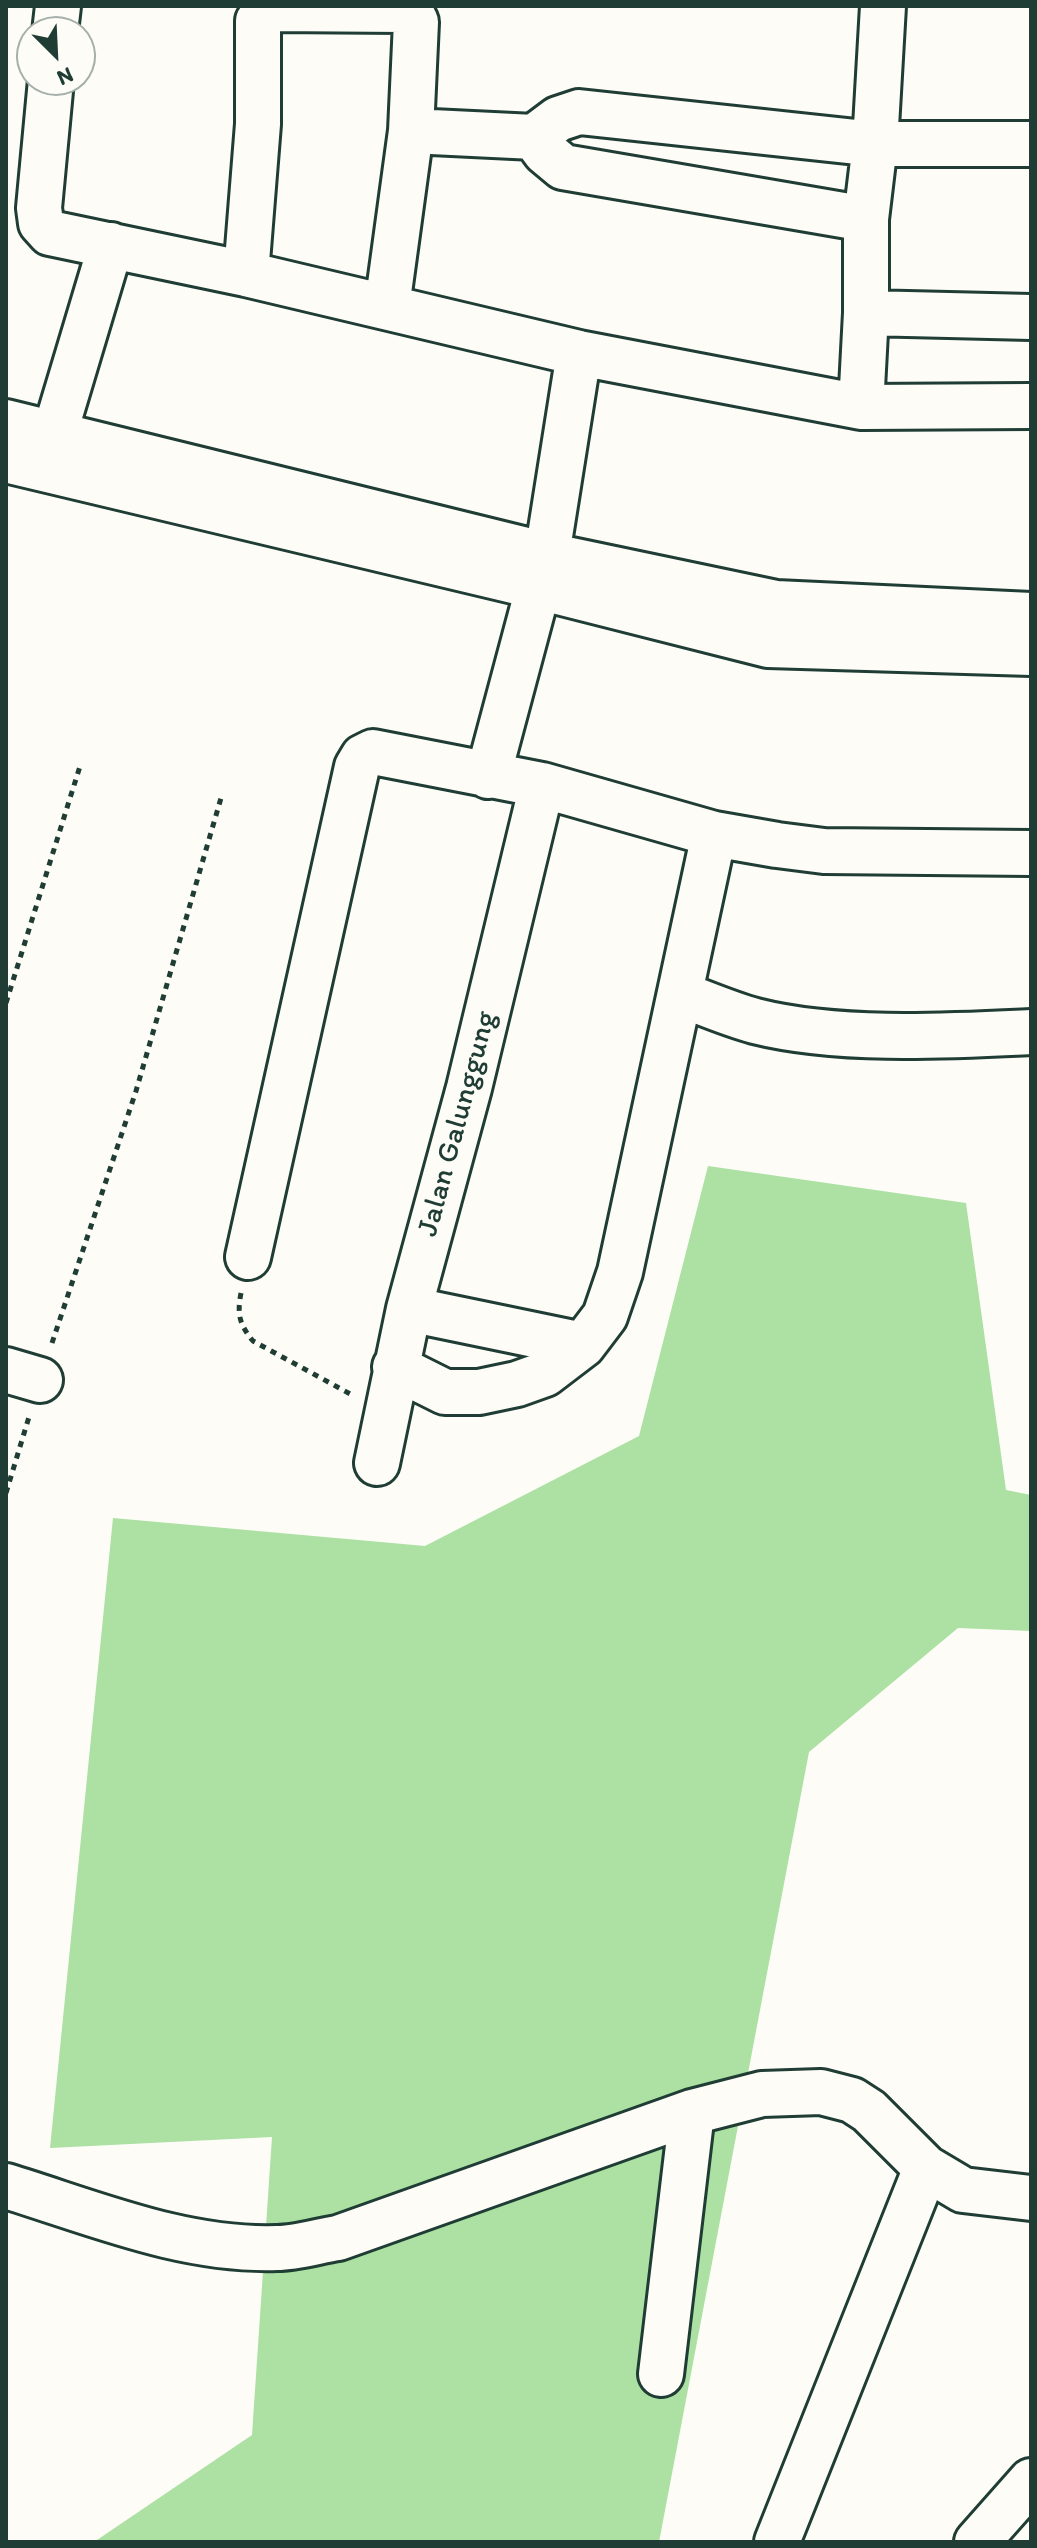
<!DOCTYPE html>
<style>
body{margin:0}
#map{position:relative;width:1037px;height:2548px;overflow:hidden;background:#fdfcf7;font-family:Itim,sans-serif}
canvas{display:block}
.frame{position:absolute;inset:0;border:8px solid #1f3d34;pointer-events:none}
.north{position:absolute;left:16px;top:16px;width:80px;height:80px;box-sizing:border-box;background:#fdfcf7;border:2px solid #a4b0a9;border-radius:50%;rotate:156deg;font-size:22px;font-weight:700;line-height:32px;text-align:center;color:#1f3d34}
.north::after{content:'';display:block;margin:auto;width:28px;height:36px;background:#1f3d34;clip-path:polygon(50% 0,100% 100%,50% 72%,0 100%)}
</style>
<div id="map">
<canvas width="1037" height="2548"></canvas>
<div class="frame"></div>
<div class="north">N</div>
</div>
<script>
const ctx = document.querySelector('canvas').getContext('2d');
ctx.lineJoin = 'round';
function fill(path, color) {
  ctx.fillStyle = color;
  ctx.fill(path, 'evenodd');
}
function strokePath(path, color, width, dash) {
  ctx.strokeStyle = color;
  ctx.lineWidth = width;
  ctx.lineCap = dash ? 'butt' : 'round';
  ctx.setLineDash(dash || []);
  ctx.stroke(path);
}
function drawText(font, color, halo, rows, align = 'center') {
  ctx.font = font + ' Itim,sans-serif';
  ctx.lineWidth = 8;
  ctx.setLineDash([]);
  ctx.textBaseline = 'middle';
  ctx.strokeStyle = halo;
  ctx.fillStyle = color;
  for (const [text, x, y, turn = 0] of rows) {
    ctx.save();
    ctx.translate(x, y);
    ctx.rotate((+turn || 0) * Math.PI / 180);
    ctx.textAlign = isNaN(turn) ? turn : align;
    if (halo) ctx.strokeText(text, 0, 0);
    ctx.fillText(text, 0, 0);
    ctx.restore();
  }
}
const green = new Path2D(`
 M708 1166 966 1203 1006 1490 1031 1495V1631L958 1628 809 1752 659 2542H94L252 2435 272 2137 50 2148 113 1518 425 1546 639 1436Z`);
const path = new Path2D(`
 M6 1003 81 763
 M241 1293C237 1314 239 1324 253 1341L352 1395
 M52 1343 136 1091 221 798
 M6 1493 29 1417`);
const minor = new Path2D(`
 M55 32 58 6
 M51 80 39 208 41 223 50 233 246 274 579 353 861 407 1031 406
 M411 131 534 137 558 119 579 112 875 144H1031
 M534 137 545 152 563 167 866 219
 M246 274 258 124V21L264 13 273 9 403 10 413 16 416 22 411 131 387 307
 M866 313 1031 317
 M861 407 866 313V219L875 144 883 6
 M6 422 547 555 776 603 1031 615
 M6 460 539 587 768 645 1031 653
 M49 462 55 432 111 245
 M488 776 547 555 579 353
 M680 994C704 1003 729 1014 755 1021 838 1042 946 1036 1031 1032
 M248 1257 357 767 363 757 373 752 542 785 714 834 777 845 824 851 1031 853
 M409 1309 583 1345 605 1316 620 1272 714 834
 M395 1367 445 1392H479L517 1384 545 1374 583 1345
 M6 1370 40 1380
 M377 1463 409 1309 469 1088 542 785
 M6 2186C94 2213 183 2251 277 2248 297 2248 318 2241 338 2238L692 2112 762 2094 821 2092 852 2100 869 2111 926 2168 963 2190 1031 2198
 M661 2374 692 2112
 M777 2542 926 2168`);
const highway = new Path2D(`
 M977 2542 1031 2481`);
const streetNames = [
 ["Jalan Galunggung",458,1124,-75]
];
fill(green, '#ace1a3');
strokePath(minor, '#1f3d34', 50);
strokePath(highway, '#1f3d34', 50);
strokePath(path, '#1f3d34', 5, [6, 6]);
strokePath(minor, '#fdfcf7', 44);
strokePath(highway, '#fdfcf7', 44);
drawText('30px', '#1f3d34', '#fdfcf7', streetNames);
</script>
